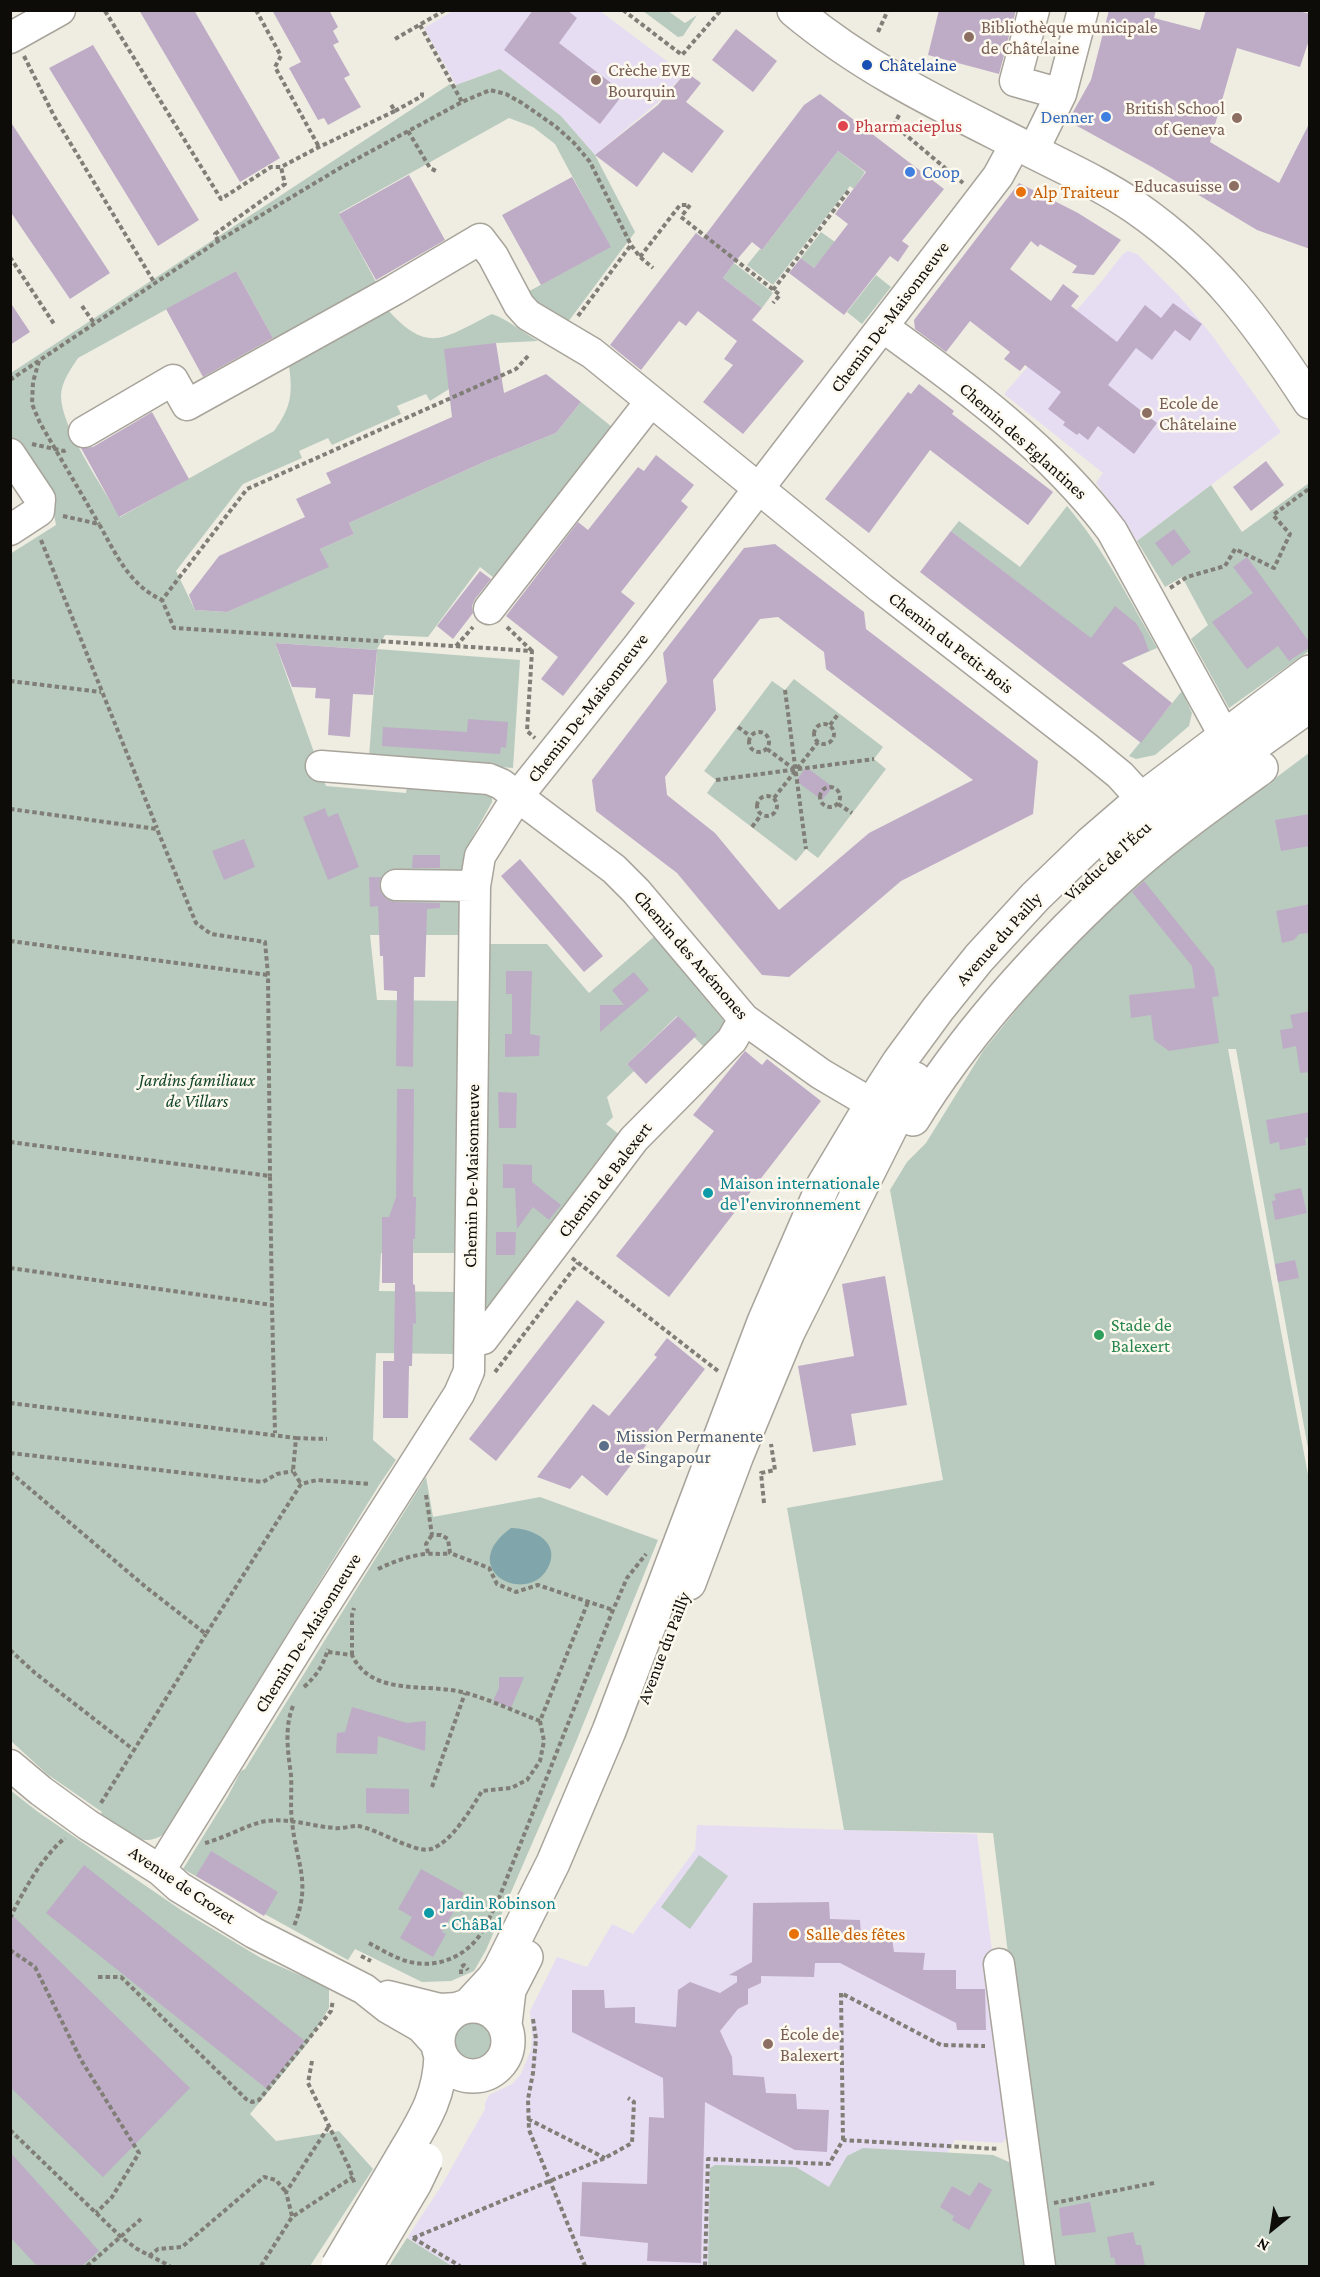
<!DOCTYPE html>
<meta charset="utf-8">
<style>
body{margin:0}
#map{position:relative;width:1320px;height:2277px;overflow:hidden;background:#efece2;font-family:"Crimson Pro",serif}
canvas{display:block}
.frame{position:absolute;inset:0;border:12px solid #0d0c09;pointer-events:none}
.north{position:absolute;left:1242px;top:2199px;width:60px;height:60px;-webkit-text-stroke:4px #fdf9ef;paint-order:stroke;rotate:210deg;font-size:16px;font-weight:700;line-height:24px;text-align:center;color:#0d0c09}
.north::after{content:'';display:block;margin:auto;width:21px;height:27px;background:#0d0c09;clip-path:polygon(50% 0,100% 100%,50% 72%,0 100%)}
</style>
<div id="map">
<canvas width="1320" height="2277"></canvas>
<div class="frame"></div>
<div class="north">N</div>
</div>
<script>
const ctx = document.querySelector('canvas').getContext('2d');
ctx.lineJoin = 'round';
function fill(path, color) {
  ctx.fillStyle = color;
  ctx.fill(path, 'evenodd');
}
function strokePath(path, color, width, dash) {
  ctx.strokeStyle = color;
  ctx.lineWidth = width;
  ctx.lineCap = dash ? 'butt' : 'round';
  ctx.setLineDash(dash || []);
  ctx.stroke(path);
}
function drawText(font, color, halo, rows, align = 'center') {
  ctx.font = font + ' "Crimson Pro",serif';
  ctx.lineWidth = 5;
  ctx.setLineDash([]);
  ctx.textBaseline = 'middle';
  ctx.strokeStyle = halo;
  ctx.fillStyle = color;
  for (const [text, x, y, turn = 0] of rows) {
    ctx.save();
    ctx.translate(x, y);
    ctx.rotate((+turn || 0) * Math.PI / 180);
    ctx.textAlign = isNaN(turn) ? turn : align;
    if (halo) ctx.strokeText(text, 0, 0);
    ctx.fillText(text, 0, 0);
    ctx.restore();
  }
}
const education = new Path2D(`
 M453 11H600L684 74 657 103 595 155 561 116 500 69 456 85 424 28Z
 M1128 251 1137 254 1179 296 1211 334 1281 432 1137 541 1096 483 1103 473 1004 394 1101 282 1123 254Z
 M697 1825 977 1834 1015 2130 1002 2143 955 2140 878 2266H452L407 2238 440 2188 485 2109V2103L489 2095 512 2084 521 2074 531 2050 532 2037 530 2011 557 1957 587 1967 612 1924 633 1934 695 1850Z`);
const green = new Path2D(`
 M643 11H668L685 23 697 15 683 36 678 37Z
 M500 69 561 116 595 155 635 232 565 326 524 294 610 247 555 144 533 127 509 118 339 213 377 284 274 340 236 271 78 358C71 369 61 382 61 396 61 427 103 488 120 517L274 431C291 408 293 394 289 366L388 310C429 356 445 337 492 314 509 320 522 332 538 341L496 343 449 389 430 401 426 394 397 406 401 414 332 445 328 438 299 451 302 458 243 484 176 571 195 610 227 612 328 566 320 549 354 534 349 523 484 462 556 433 581 402 617 431 498 581 480 567 428 637 385 635 377 649 520 660 513 768 369 757 377 650 275 643 326 786 406 793 407 786 487 791 492 795V802L472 838 463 867 461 935H370L377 1000 460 1001 458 1253H381L379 1291 457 1292 456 1354 376 1353 373 1440 396 1460 379 1485 164 1834C142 1850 119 1830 98 1819L102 1812 47 1774 11 1741 10 554 56 525 52 504 11 439V373L450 84 456 85Z
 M838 151 865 172 854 189 850 186 773 285 747 265 760 249 762 250Z
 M821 232 835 242 814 268 801 258Z
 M734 263 773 293 762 308 723 278Z
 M876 275 891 287 862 324 847 312Z
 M1309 483V651L1229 708 1191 639 1208 625 1182 577 1165 587 1137 541 1211 485 1242 532Z
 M1067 506C1104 549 1129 599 1157 648L1129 660 1117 659 951 531 959 521 1020 567Z
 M794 679 883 747 874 759 886 769 818 858 806 849 796 861 707 793 716 780 704 771 772 681 785 690Z
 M1182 691 1192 713 1189 726 1155 755 1136 759 1129 756Z
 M1309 753V1454L1236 1049H1228L1309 1480 1310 1543 1308 1547 1310 1557 1309 2266H1047L993 1833 844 1830 787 1508 943 1480 890 1190 907 1162 926 1143 983 1051 1060 956 1143 877Z
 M655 936 728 1026 708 1051 694 1037 696 1035 677 1016 627 1064 634 1071 607 1097 613 1117 606 1124 625 1139 492 1315 483 1312 487 944H547L589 993Z
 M426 1477 433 1517 540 1497 658 1540 573 1749 486 1950 474 1971 451 1981 422 1982 355 1949 348 1960 183 1869 228 1796 241 1771 245 1769Z
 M10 1790 38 1812 181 1910 261 1958 329 1988V2008L307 2044 250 2114 276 2141 339 2131 373 2169 310 2266H11Z
 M699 1855 728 1876 690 1929 661 1907Z
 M454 2040a20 20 0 1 1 40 0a20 20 0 1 1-40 0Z
 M863 2148 993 2155 1009 2162 1018 2174 1033 2266H708L710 2168 715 2165 796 2167 829 2187 847 2156Z
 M407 2238 452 2266H389Z`);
const water = new Path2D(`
 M511 1528C529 1528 558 1539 550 1563 533 1610 452 1571 511 1528Z`);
const building = new Path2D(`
 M139 10H194L280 158 240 182Z
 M272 10H329L338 27 333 31 339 42 333 45 350 75 344 78 361 107 328 125 324 118 318 120 289 68 301 62Z
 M533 10H567L577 18 559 43 624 93 600 124 504 50Z
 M939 10H1016L999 74 928 55Z
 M1109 10H1156L1154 18 1200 30 1206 10H1295L1310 14V37L1300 67 1237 48 1210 142 1279 183 1310 122V249L1257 230 1152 167 1068 121 1091 80Z
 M736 29 777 61 753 92 712 60Z
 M93 45 199 220 158 246 49 68Z
 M686 72 701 83 686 102 724 131 692 173 663 152 637 187 595 155 658 105Z
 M820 94 944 189 902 241 909 246 898 262 890 256 844 315 789 273 801 258 814 268 848 224 835 214 866 172 838 151 762 250 752 242 734 263 723 278 762 308 752 320 804 361 743 434 703 402 733 365 724 359 737 341 698 311 686 326 679 321 641 370 610 345 696 233 703 238 804 105Z
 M10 121 110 273 70 299 10 211Z
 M409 175 445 240 376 280 339 214Z
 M572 177 611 247 541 285 502 215Z
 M1019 183 1078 213 1121 240 1094 275 1072 273 1077 266 1040 244 1038 247 1031 241 1010 269 1051 301 1063 284 1079 296 1071 306 1117 342 1145 305 1161 318 1173 303 1202 324 1190 341 1175 330 1152 360 1136 348 1108 385 1157 423 1134 454 1098 426 1088 440 1079 433 1077 435 1063 425 1065 422 1048 409 1061 392 1025 365 1020 371 1004 359 1010 352 970 321 946 352 915 329 914 320Z
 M236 271 273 338 203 377 166 309Z
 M10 302 30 332 10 345Z
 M496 343 504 393 546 374 581 402 556 433 484 462 349 523 354 534 320 549 329 567 227 612 195 610 189 595 219 556 305 517 296 499 331 483 326 473 452 417 444 349Z
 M919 384 954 411 952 414 1053 492 1028 525 930 450 869 533 825 499 908 392 911 394Z
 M152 412 189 479 119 517 81 448 93 447Z
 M656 455 694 485 681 501 688 507 621 592 635 603 563 696 541 679 558 657 506 616 578 522 588 530 638 467 644 471Z
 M1266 461 1284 485 1251 511 1233 487Z
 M1174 529 1191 552 1172 566 1155 543Z
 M951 531 1091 638 1115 606 1136 623 1143 635 1149 651 1122 663 1172 703 1141 743 920 572Z
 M775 544 864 612 866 629 1038 761 1033 814 901 881 789 977 762 975 677 873 596 811 592 780 667 682 663 653 744 548ZM778 617 824 652 826 669 973 780 869 833 779 910 715 833 667 795 665 777 716 710 713 680 760 619Z
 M1247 557 1310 643V647L1289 661 1278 646 1247 669 1212 622 1253 593 1233 567Z
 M480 571 491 579 475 599 472 606 473 613 453 639 437 626Z
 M275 643 377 650 373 695 353 694 350 737 328 735 330 699 315 698 316 688 292 687Z
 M468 719 508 722 506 748 501 747 500 754 382 746 383 727 467 732Z
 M806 767 833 787 822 800 796 781Z
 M325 808 328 817 338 813 359 867 328 880 303 817Z
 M1310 814V846L1281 851 1275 820Z
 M244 839 255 867 224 880 212 851Z
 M413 855H440V868H412Z
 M520 859 603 956 584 972 501 876Z
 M369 877H381L379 885 381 893 388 900 396 902 440 903V908L427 909 425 977H414L413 1067 396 1066 397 991 384 990 383 956H380L378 906 370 907Z
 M1144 881 1214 968 1219 996 1212 997 1219 1043 1169 1051 1154 1040 1151 1015 1131 1018 1129 995 1195 988 1192 966 1132 892Z
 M1310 904V933L1299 934 1294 940 1282 943 1276 911Z
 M506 971H532L530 1034 540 1036 539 1056 505 1057V1034H512V994H506Z
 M634 972 649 990 600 1032V1005H624L612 990Z
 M1310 1011V1072L1300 1073 1296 1046 1283 1049 1280 1030 1293 1028 1290 1015Z
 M678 1016 697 1035 646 1084 627 1064Z
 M745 1051 762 1065 767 1059 821 1101 669 1297 616 1256 714 1131 693 1115Z
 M397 1089H414L413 1197H416L415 1239H413V1284L415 1285 416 1324 413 1323 412 1366H409L408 1418H383V1361H394L395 1283H382V1217H389L396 1197Z
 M498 1092 517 1093 516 1128H499Z
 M1310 1112V1137L1305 1138 1306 1145 1280 1150 1279 1142 1270 1144 1266 1120Z
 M503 1164 532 1165V1182L561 1205 549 1220 533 1207 517 1229 515 1188H503Z
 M1301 1188 1307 1213 1275 1220 1272 1201 1276 1200 1274 1194Z
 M496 1232H516L515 1255H496Z
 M1295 1260 1299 1278 1278 1282 1275 1264Z
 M885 1276 907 1405 851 1414 856 1445 813 1452 798 1366 854 1356 842 1284Z
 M577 1300 605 1322 496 1461 469 1439Z
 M667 1338 705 1369 607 1496 582 1475 570 1489 537 1477 593 1404 609 1416 657 1357 654 1355Z
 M499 1677H524L511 1708 493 1701 499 1688Z
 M352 1707 407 1723 426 1721 425 1751 378 1736 377 1754 336 1753 337 1733 345 1732Z
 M366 1788 409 1789V1814L366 1813Z
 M211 1851 278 1892 264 1916 196 1876Z
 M84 1865 305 2041 267 2089 46 1913Z
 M421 1869 464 1893 442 1932 446 1934 433 1957 400 1938 412 1917 398 1909Z
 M829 1902 830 1919 860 1920 861 1936 892 1938 894 1952 925 1953 923 1970H956V1989H985L986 2030H957L956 2023 840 1963H815L814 1977 761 1976V1983L748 1989V2004L738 2009 720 2031 732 2057 733 2075 764 2077 766 2093 796 2094 797 2109 829 2110 827 2152 795 2150 705 2102 701 2263 647 2261 648 2243 580 2236 582 2182 647 2184 649 2117 664 2118 663 2078 572 2032V1990H604L605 2008 635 2007V2023L676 2027 678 1990 690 1982 720 1993 737 1982V1976L729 1975 752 1962 753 1903Z
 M10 1913 190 2088 103 2177 10 2087Z
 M10 2152 99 2251 82 2266H37L10 2237Z
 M979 2182 992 2190 969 2230 952 2220 954 2216 940 2207 952 2186 970 2196Z
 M1090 2202 1096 2232 1062 2236 1059 2208Z
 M1133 2232 1136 2245H1141L1145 2266H1116L1114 2257 1111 2258 1107 2237Z`);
const path = new Path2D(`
 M256 10 281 56 275 67 319 147
 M623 10 682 55 721 10
 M105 11 221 199 271 167H281L319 147 395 111 390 103
 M420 25 462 102
 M878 32 888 10
 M395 39 445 10
 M24 56 54 116 154 282
 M395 111 422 96V91
 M899 115 894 125 963 183
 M408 131 430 168 438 172
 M690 205 681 217 780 295 773 303
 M218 241 215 234 285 184 281 167
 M10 257 54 324
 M640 257 680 205H689
 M773 290 850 189
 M82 306 94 323
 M578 316 631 245
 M528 356 516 369 247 489 162 600 174 628 532 651 527 731 535 738
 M39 361 33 382 32 404 40 423 99 524
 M10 380 218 241 340 168 462 102 490 90 506 94 522 103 555 126 574 143 590 162 631 245 640 257 653 268
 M32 444 64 451 68 449
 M63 516 99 524C116 554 129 585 162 600
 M41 540 157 828
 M1170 588 1187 577 1225 566 1235 549 1274 568 1290 534 1273 515 1310 488
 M507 627 532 651
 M456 646 473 627
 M10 681 101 692
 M785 690 806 849
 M814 734a10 10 0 1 1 20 0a10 10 0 1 1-20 0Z
 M830 725 839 713
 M738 727 750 736
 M749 742a10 10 0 1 1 20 0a10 10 0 1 1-20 0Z
 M767 749 794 769
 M716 780 874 759
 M820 797a10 10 0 1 1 20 0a10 10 0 1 1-20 0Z
 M757 806a10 10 0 1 1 20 0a10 10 0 1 1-20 0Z
 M774 798 818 742
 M838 804 852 813
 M10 809 157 829 196 923 211 934 265 942 268 975 270 1176
 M752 827 761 815
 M10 941 268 975
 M10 1142 270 1176 272 1305
 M572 1258 718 1371
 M10 1268 272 1305 275 1433
 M495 1372 578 1263
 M10 1403 296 1438 293 1471 301 1484
 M296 1438 327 1439
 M10 1453 263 1482 277 1474 293 1471
 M10 1472 147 1588 206 1634 301 1484 317 1480 371 1484
 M426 1495 432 1535H441L448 1539 450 1553 489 1568 497 1584 516 1592 538 1585 613 1610
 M764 1503 761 1473 775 1470 771 1444
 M428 1553 426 1544 432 1535
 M378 1569C393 1562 408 1556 425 1554 434 1553 440 1555 450 1553
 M10 1650 35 1673 134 1750 206 1634
 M328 1652 352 1655C372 1698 427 1682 466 1693 491 1700 516 1712 540 1721
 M352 1655V1615L354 1608
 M304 1687C317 1675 323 1666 328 1649
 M293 1706C284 1728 288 1752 291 1775 292 1791 290 1806 292 1821 296 1864 312 1881 294 1926
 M432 1787 465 1693
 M101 1803 134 1750
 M205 1843C225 1838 248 1824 266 1821 289 1818 312 1826 334 1828 342 1829 350 1826 357 1826 377 1828 414 1854 431 1849 452 1842 471 1809 482 1791L511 1788 527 1780 540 1761 544 1741 540 1721 588 1602
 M10 1918C24 1890 41 1858 65 1838
 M369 1943C378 1948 388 1954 398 1958 426 1970 457 1963 477 1939 486 1927 492 1912 499 1898L613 1610 627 1578 646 1554
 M10 1950 35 1967 81 2060 139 2153 112 2197 96 2213
 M361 1956 371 1961
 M461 1974V1967L464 1965 468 1970
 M98 1977H121L246 2099 252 2102 259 2100 331 2011 333 2000
 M533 2019 536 2039 533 2073 528 2099 529 2130 585 2266
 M312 2061 308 2083 349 2167 355 2185
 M528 2119 605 2158
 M10 2130 121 2237 137 2249 170 2266
 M843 2140 841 1993 941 2045 985 2046
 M1054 2203 1154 2183
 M292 2216 286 2192 329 2126
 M413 2238 605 2158 632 2143 634 2102 628 2098
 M413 2238 460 2266
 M149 2256 158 2249 182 2247 264 2177 276 2180 286 2192
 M87 2266 141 2219
 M261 2266 292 2217 353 2177
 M705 2266 708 2159 829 2164 843 2140 999 2149`);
const minor = new Path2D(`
 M1034 10 1015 81 1061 94 1083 10
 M10 38 60 10
 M1033 151 1061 94
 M883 327C965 386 1051 449 1112 531L1224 735
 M84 432 173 380 187 405 394 290 480 239 493 256 519 305 528 315 592 353 881 588 1087 748 1120 775 1142 799
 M10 454 40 499 39 511 10 530
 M489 609 651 401
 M321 766 489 779 501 784 614 869 636 891 744 1019 821 1074 872 1104
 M396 885 475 886
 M470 1342 483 1339 634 1139 732 1040 744 1019
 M10 1765 41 1791 88 1825 160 1870 179 1887 254 1933 364 1989 388 2008 421 2027 439 2047
 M160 1870 310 1628 459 1394 469 1371 475 886 480 856 518 796 638 646 998 176 1016 143
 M999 1964 1040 2266
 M388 1996 440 2009 458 2008`);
const major = new Path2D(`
 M794 10C869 73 954 111 1040 155 1072 171 1106 187 1135 207 1214 262 1258 322 1310 402
 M1115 852 1195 787 1310 705
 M913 1119C967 1031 1039 953 1114 883 1159 841 1211 804 1261 768
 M689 1583 737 1455 788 1332 915 1079
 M438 2041a35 35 0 1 1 70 0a35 35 0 1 1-70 0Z
 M468 2006 493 1979 500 1969 553 1863 609 1731 764 1322 823 1186 872 1104 899 1062 938 1009 979 958 1035 897 1091 843 1142 799 1310 672
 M505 2024 509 1990 526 1957
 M407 2149C426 2117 440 2094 441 2055`);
const majorBridge = new Path2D(`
 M369 2260 415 2183 426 2160
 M338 2266 407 2149`);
const markers = [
 [969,37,6,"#8d6e63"],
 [867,65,6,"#1a4fb4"],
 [596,80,6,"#8d6e63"],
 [1106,117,6,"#3f7fe0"],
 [1237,118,6,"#8d6e63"],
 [843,126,6,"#e0444e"],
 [910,172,6,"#3f7fe0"],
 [1234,186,6,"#8d6e63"],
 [1021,192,6,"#e8710a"],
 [1147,413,6,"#8d6e63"],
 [708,1193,6,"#0f9aa8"],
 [1099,1335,6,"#2e9e5b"],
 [604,1446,6,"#5c6f8a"],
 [429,1913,6,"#0f9aa8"],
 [794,1934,6,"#e8710a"],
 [768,2044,6,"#8d6e63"]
];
const educationNames = [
 ["Bibliothèque municipale",981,27],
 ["de Châtelaine",981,48],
 ["Crèche EVE",608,70],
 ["Bourquin",608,91],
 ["British School",1225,108,"right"],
 ["of Geneva",1225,129,"right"],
 ["Educasuisse",1222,186,"right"],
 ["Ecole de",1159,403],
 ["Châtelaine",1159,424],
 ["École de",780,2034],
 ["Balexert",780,2055]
];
const transitNames = [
 ["Châtelaine",879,65]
];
const shopNames = [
 ["Denner",1094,117],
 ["Coop",922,172,"left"]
];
const healthNames = [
 ["Pharmacieplus",855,126]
];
const foodNames = [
 ["Alp Traiteur",1033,192],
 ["Salle des fêtes",806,1934]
];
const streetNames = [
 ["Chemin De-Maisonneuve",890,317,-53],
 ["Chemin des Eglantines",1023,441,42],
 ["Chemin du Petit-Bois",951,643,38],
 ["Chemin De-Maisonneuve",588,708,-52],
 ["Viaduc de l'Écu",1108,861,-42],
 ["Avenue du Pailly",999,939,-48],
 ["Chemin des Anémones",691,955,49],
 ["Chemin De-Maisonneuve",472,1176,-89],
 ["Chemin de Balexert",605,1180,-52],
 ["Chemin De-Maisonneuve",308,1633,-58],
 ["Avenue du Pailly",664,1648,-69],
 ["Avenue de Crozet",182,1885,34]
];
const parkNames = [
 ["Jardins familiaux",197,1080],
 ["de Villars",197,1101]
];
const cultureNames = [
 ["Maison internationale",720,1183],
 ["de l'environnement",720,1204],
 ["Jardin Robinson",441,1903],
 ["- ChâBal",441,1924]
];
const leisureNames = [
 ["Stade de",1111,1325],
 ["Balexert",1111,1346]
];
const serviceNames = [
 ["Mission Permanente",616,1436],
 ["de Singapour",616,1457]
];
fill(education, '#e7ddf2');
fill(green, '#b8cbbe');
fill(water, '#80a5ab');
fill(building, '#beacc6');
strokePath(minor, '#a8a49b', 33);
strokePath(major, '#a8a49b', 36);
strokePath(path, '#807e77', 4, [4.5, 3]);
strokePath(minor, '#fff', 30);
strokePath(major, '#fff', 33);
strokePath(majorBridge, '#a8a49b', 36, []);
strokePath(majorBridge, '#fff', 33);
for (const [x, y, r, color] of markers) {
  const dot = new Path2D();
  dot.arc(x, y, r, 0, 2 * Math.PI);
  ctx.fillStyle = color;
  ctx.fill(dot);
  strokePath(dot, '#fdf9ef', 2);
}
drawText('18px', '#785e54', '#fdf9ef', educationNames, 'left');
drawText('18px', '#164399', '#fdf9ef', transitNames, 'left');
drawText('18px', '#366cbe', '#fdf9ef', shopNames, 'right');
drawText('18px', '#be3a42', '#fdf9ef', healthNames, 'left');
drawText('18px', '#c56008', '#fdf9ef', foodNames, 'left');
drawText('18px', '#0d0c09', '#fdf9ef', streetNames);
drawText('italic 18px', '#13462b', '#fdf9ef', parkNames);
drawText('18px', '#0d838f', '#fdf9ef', cultureNames, 'left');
drawText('18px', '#27864d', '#fdf9ef', leisureNames, 'left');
drawText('18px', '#4e5e75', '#fdf9ef', serviceNames, 'left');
</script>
